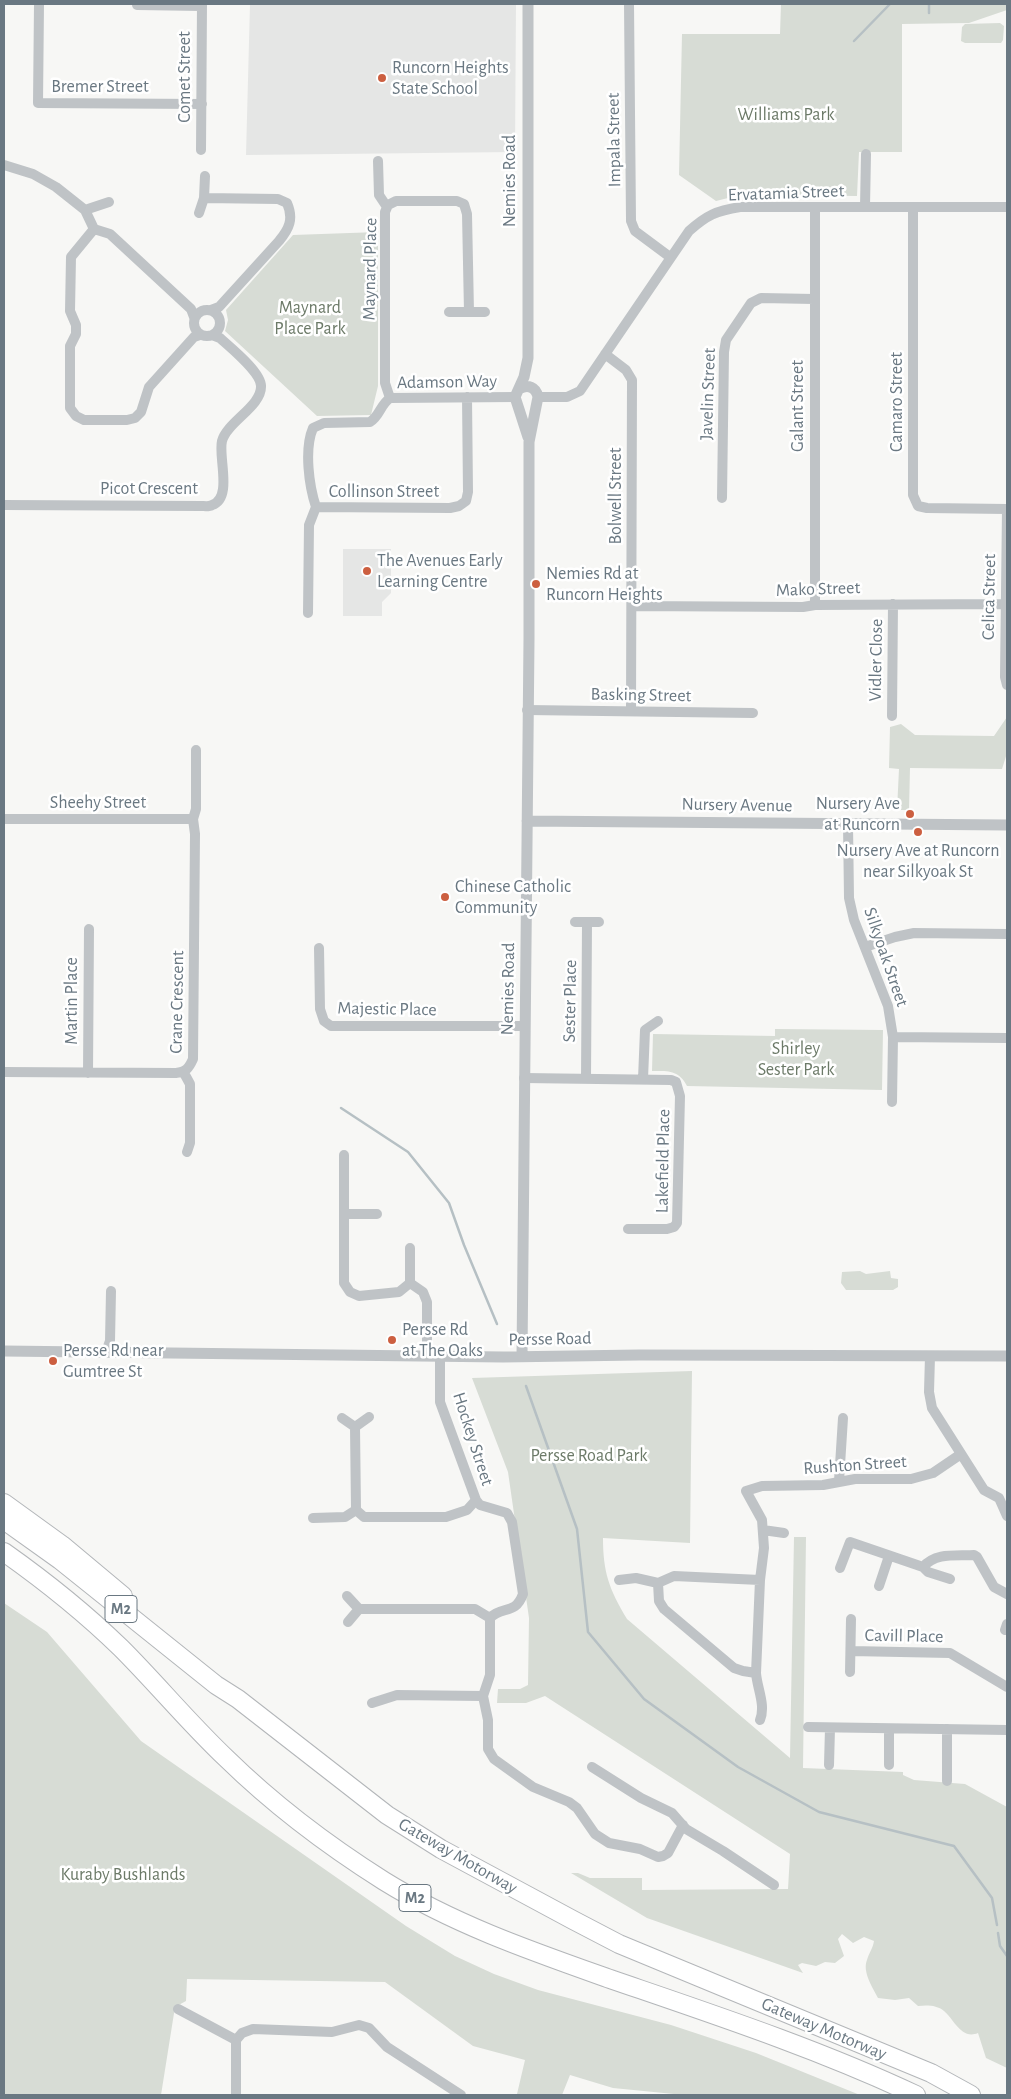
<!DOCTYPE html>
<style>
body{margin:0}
#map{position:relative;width:1011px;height:2099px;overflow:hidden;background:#f7f7f5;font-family:"Alegreya Sans",sans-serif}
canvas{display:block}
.frame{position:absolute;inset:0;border:5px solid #6a7882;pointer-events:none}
</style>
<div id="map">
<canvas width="1011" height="2099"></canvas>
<div class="frame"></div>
</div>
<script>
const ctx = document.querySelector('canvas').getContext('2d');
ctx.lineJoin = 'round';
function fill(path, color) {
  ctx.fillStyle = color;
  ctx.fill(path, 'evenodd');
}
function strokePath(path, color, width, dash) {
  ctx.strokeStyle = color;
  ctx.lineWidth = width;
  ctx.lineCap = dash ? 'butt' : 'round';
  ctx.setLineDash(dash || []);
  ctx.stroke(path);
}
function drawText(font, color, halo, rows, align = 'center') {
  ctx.font = font + ' "Alegreya Sans",sans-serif';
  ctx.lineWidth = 5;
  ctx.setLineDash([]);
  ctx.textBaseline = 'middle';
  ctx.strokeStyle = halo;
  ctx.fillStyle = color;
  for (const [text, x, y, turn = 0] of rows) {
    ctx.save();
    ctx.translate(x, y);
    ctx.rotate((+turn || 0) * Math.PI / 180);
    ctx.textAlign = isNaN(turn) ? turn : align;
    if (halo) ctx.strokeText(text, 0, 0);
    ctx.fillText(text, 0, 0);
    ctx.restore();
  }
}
const built = new Path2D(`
 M250 4H516L515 152 246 155Z
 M343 549H391V593L382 602V616H343Z`);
const green = new Path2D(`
 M781 4H1007V10L969 23 902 24V152H859L857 196 740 195 716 201 679 175 682 34H780Z
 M1000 23 1004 26 1003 40 1001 43H965L961 41 962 27 965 24Z
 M378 232V386L371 415 317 416 225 331 228 320 226 310 293 235Z
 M1007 717V753L1002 769 910 768 909 810H897L899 769 889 768 890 727 901 724 915 735 994 736Z
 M775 1029 883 1030 882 1090 687 1086C679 1070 668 1071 652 1071L653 1034 775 1036Z
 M860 1271 866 1274 890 1271 891 1278 898 1279V1287L893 1290H846L841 1283 842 1272Z
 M692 1371 690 1543 603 1538C603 1572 609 1589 627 1619L790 1758 794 1537H806L803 1768 903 1772V1775L914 1780 965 1784 1007 1807V2068L986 2058 978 2033C961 2040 954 2019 944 2011 937 2005 927 2005 918 2006L909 1998 895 2000 878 1998C873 1988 862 1972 867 1960 869 1953 873 1948 874 1941L864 1937 853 1943 842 1934 838 1939 844 1956 835 1963 825 1962 816 1966 802 1963 798 1965 803 1973 647 1918 571 1873H578L590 1878H642V1890L788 1889 790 1854 545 1696 526 1703H497L498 1689H520L528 1685 529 1618 508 1472 472 1378Z
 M4 1603 47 1632 141 1741 406 1926 455 1956 494 1974 538 1990 671 2025 756 2053 860 2095H684L613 2088 570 2075 562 2095H521L517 2094 525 2060 473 2046 385 1982 187 1979 186 2001 175 2007 161 2095H4Z`);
const stream = new Path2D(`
 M929 13V4
 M854 41 890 4
 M341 1108 408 1152 449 1203 464 1245 497 1324
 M526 1386 577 1529 588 1632 644 1699 738 1767 819 1812 954 1846 992 1898 997 1925
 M998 1933 1000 1946 1007 1956`);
const minor = new Path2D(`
 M39 4 38 103 202 104
 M629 4 631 221 635 231 670 257
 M137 5 202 6
 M201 150 202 4
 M378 161 379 195 387 207
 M4 165 33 174 56 187 85 210 94 229 110 234 191 309 194 317
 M204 198 278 199 287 203C294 219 289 229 279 241L219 307 211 310
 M815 207V605
 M865 207 866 154
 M913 207V495L918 506 927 508 1007 509
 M85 210 109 202
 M199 213 204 198 205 176
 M94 229 71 257 70 311 76 325V334L70 346V408L76 416 84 420H127L135 418 141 412 149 387 194 337 200 335
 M194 323a13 13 0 1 1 26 0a13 13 0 1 1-26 0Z
 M449 312H485
 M605 354 626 370 632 380 631 710
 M538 397H567L580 391 689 231C707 215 716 211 740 207H1007
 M390 398 385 383V212L388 205 396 201H457L464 204 467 214 469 312
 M722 498 724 352 726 340 751 303 761 298 814 299
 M4 505 201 506C204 506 209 507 212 505 233 498 218 457 222 441 227 422 262 406 261 386 261 372 231 348 220 338L212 335
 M316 507 450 508 459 506 466 501 468 492 467 397
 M1007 509 1005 677 1007 685
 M632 606 803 607 815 605 1005 604
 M308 613 309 525 316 507C309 486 304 449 313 428L324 423 370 422C380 416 380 405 390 398L515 397
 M527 710 753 713
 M892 716 893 604
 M4 819H193
 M848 824 849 898 854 920 888 1006 893 1037 892 1102
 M575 922H599
 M865 947 895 937 914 933 1007 934
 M319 948 320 1009 324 1021 331 1026H525
 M893 1037 1007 1038
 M4 1072 176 1073C186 1072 189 1068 193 1059L195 834 193 819 196 809V750
 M88 1073 89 929
 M184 1073 190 1084V1143L187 1152
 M524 1078 671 1080 676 1082 680 1096 677 1223 674 1227 667 1229H628
 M586 1079 587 923
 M643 1079 645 1030 658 1021
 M344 1155V1283L350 1292 359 1296 399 1292 410 1283V1248
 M344 1214H377
 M410 1283 423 1292 427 1302V1354
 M106 1352 110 1341 111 1291
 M440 1355V1402L476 1500 480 1505 507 1513 512 1522 523 1594C515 1616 502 1605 490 1618V1675L483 1696 488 1720V1749L494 1759 533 1787 569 1802 577 1808 595 1834 609 1843 640 1849 658 1857 663 1856 668 1853 683 1825
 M930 1356 929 1392 932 1408 984 1490 999 1498 1007 1516
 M342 1418 355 1427 369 1417
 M355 1427 356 1510 364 1517H446L467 1510 476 1500
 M839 1481 843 1418
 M313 1518 345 1517 356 1510
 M763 1530 784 1533
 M923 1567 928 1572 950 1579
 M840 1568 850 1542 923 1567C936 1552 956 1556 974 1555L977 1557 994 1587 1007 1594
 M619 1580 636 1578 658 1583 659 1601 664 1609 734 1668 743 1671 756 1673 760 1580 674 1576 658 1583
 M760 1580 764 1548 762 1520 746 1491 762 1486 823 1485 855 1479H911L933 1473 961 1454
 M879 1586 889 1556
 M347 1596 359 1609 348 1622
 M359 1609H475L490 1618
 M1005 1630 1007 1624
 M851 1651 950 1653 1007 1687
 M850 1672 851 1619
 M756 1673C757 1688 766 1705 760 1720
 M372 1703 397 1695 483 1696
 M808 1727 1007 1730
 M889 1729V1765
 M829 1765 830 1728
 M592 1767 641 1798 672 1813 686 1829 723 1851 774 1885
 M947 1781V1729
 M178 2009 236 2040
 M236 2095V2040L242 2033 253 2029 332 2032 359 2025 369 2028 387 2047 461 2095`);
const tertiary = new Path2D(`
 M519 389C528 384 536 387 538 397L529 442V639L522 1356
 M528 437 515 397 524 377 528 358V4
 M527 821 1007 825
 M4 1351 503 1357 639 1355 1007 1356`);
const motorway = new Path2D(`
 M4 1503 62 1545 123 1596
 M4 1520 60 1560 216 1685 238 1699 387 1815 441 1849 573 1920 619 1944 931 2073 971 2095
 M4 1552C45 1581 85 1613 121 1648 157 1684 189 1723 226 1758 274 1805 327 1845 384 1881 455 1925 534 1952 613 1980 715 2015 818 2049 916 2095`);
const markers = [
 [382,78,5,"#cc5f40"],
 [367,571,5,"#cc5f40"],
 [536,584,5,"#cc5f40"],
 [910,814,5,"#cc5f40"],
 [918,832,5,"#cc5f40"],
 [445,897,5,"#cc5f40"],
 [392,1340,5,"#cc5f40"],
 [53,1361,5,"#cc5f40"]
];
const shields = [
 [121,1609,32],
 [415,1898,32]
];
const shieldNames = [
 ["M2",121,1609],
 ["M2",415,1898]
];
const poiNames = [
 ["Runcorn Heights",392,68],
 ["State School",392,89],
 ["The Avenues Early",377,561],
 ["Learning Centre",377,582],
 ["Nemies Rd at",546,574],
 ["Runcorn Heights",546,595],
 ["Nursery Ave",900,804,"right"],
 ["at Runcorn",900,825,"right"],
 ["Nursery Ave at Runcorn",918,851,"center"],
 ["near Silkyoak St",918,872,"center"],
 ["Chinese Catholic",455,887],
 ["Community",455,908],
 ["Persse Rd",402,1330],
 ["at The Oaks",402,1351],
 ["Persse Rd near",63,1351],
 ["Gumtree St",63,1372]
];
const streetNames = [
 ["Comet Street",185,77,-90],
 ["Bremer Street",100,87],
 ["Impala Street",614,140,-91],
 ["Nemies Road",510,181,-90],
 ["Ervatamia Street",786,193,-2],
 ["Maynard Place",370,269,-89],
 ["Adamson Way",447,382,-1],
 ["Javelin Street",708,394,-88],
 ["Camaro Street",897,402,-90],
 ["Galant Street",798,406,-90],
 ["Picot Crescent",149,489],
 ["Collinson Street",384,492],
 ["Bolwell Street",616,496,-90],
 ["Mako Street",818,589,-2],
 ["Celica Street",989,597,-89],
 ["Vidler Close",876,660,-89],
 ["Basking Street",641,695,1],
 ["Sheehy Street",98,803],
 ["Nursery Avenue",737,805,1],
 ["Silkyoak Street",886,957,71],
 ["Nemies Road",508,989,-89],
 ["Martin Place",72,1001,-90],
 ["Sester Place",570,1001,-89],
 ["Crane Crescent",177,1002,-89],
 ["Majestic Place",387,1009,1],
 ["Lakefield Place",663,1161,-89],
 ["Persse Road",550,1339,-1],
 ["Hockey Street",473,1439,72],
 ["Rushton Street",855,1465,-4],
 ["Cavill Place",904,1636,1],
 ["Gateway Motorway",458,1856,30],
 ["Gateway Motorway",824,2029,23]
];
const parkNames = [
 ["Williams Park",786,115],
 ["Maynard",310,308],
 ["Place Park",310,329],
 ["Shirley",796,1049],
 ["Sester Park",796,1070],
 ["Persse Road Park",589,1456],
 ["Kuraby Bushlands",123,1875]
];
fill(built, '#e5e6e5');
fill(green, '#d7dcd5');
strokePath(stream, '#b6c0c4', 2.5);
strokePath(motorway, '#b3b6b9', 20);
strokePath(minor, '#bfc3c6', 10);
strokePath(tertiary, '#bfc3c6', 11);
strokePath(motorway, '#fff', 18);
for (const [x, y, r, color] of markers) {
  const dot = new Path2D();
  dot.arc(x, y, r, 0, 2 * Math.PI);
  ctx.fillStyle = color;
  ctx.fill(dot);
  strokePath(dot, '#fff', 2);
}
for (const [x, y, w] of shields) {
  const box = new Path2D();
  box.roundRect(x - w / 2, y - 13.5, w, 27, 4);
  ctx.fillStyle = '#fff';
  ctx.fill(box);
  strokePath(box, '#6a7882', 1);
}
drawText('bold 16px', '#6a7882', null, shieldNames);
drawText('18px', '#6a7882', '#fff', poiNames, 'left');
drawText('18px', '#6a7882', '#fff', streetNames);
drawText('18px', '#6c7a68', '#fff', parkNames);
</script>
